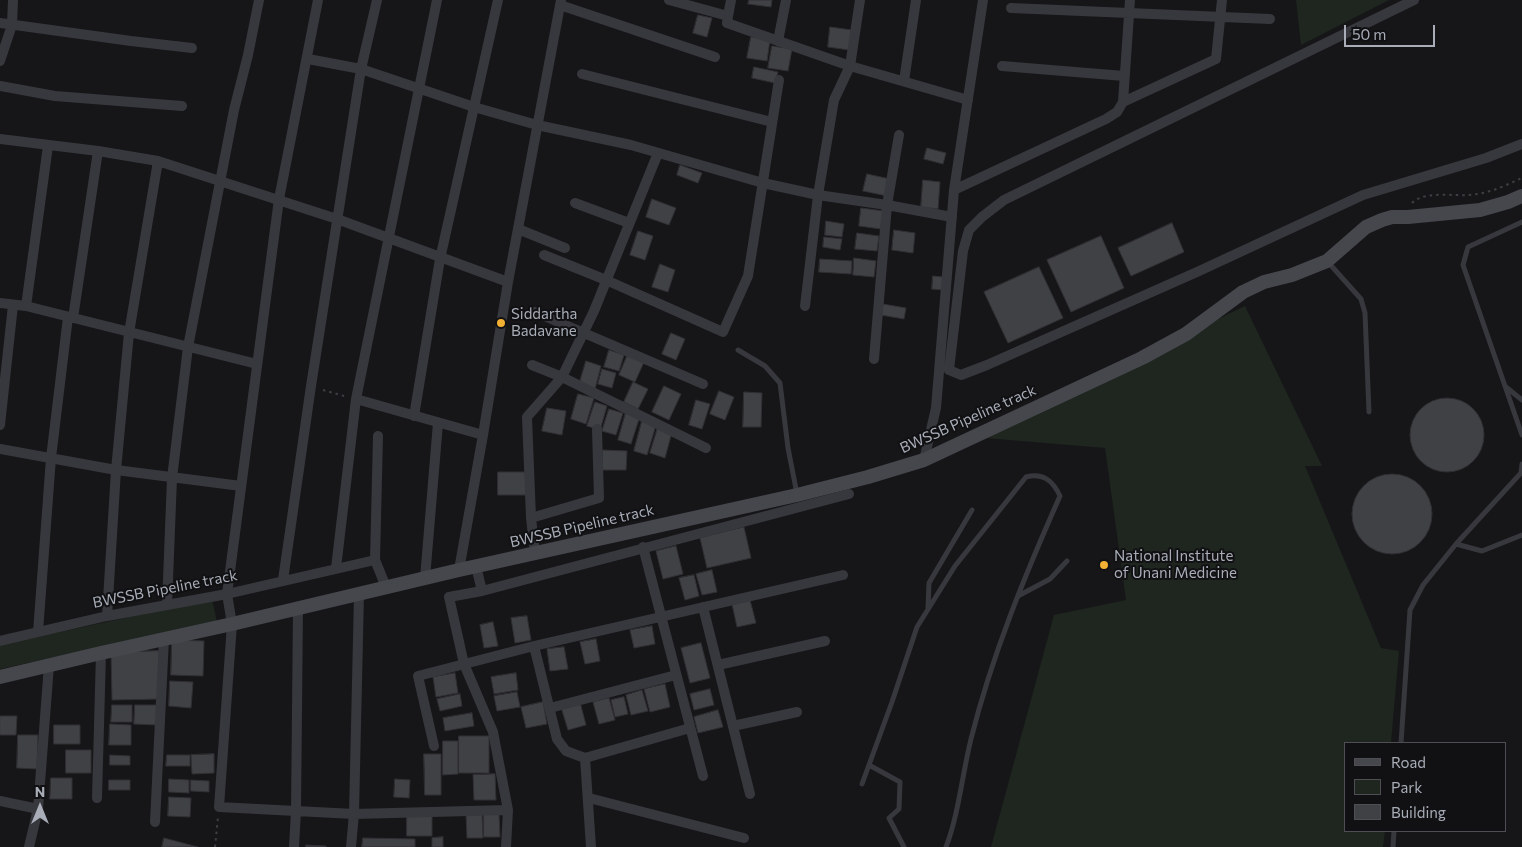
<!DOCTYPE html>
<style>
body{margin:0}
#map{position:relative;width:1522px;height:847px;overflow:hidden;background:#161618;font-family:Commissioner,sans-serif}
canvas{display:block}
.legend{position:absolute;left:1344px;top:742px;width:162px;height:90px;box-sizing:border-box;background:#111113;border:1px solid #4d4f55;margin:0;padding:6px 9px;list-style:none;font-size:15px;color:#a8adb8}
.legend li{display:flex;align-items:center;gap:10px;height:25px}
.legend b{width:25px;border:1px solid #4d4f55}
.north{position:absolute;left:15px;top:782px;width:50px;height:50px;-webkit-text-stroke:4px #111113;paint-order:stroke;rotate:0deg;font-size:14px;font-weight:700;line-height:20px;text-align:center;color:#a8adb8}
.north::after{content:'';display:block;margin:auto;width:18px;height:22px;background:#a8adb8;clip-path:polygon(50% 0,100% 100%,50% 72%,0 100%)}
.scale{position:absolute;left:1344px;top:25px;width:91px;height:22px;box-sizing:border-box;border:2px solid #a8adb8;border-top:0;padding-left:6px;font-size:15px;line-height:18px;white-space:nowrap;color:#a8adb8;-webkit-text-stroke:4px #111113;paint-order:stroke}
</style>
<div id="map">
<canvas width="1522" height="847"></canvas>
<ul class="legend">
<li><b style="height:6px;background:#45474d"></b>Road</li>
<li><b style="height:14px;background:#1e261f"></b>Park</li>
<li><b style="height:14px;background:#404145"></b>Building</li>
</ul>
<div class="north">N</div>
<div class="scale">50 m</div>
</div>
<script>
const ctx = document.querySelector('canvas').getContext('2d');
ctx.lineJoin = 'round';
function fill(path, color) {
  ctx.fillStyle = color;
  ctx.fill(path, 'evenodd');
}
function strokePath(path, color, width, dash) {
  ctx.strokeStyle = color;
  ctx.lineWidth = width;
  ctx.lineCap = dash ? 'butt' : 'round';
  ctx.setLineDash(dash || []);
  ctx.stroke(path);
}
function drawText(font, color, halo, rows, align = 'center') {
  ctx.font = font + ' Commissioner,sans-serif';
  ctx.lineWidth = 4;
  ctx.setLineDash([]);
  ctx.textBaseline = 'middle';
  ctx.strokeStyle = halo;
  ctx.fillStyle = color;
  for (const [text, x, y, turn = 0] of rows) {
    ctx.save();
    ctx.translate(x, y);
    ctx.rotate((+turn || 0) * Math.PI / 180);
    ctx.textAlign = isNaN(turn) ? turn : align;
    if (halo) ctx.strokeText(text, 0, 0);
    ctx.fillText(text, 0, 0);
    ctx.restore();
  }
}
const green = new Path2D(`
 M1296 0H1389L1301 45Z
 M1245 306 1322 466H1305L1381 648 1399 651 1391 743H1346V831H1385L1383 847H991L1054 615 1126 600 1105 448 973 437Z
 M212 599 217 622 0 669V645Z`);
const building = new Path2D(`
 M749 0H772L771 7 748 4Z
 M698 15 712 18 707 37 693 33Z
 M830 27 852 30 849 50 828 47Z
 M751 37 770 40 767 61 747 58Z
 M772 46 792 49 788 71 768 68Z
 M754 67 778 72 775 83 752 78Z
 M927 148 946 153 943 164 924 159Z
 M680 165 702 173 698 183 677 175Z
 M867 174 890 179 887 196 863 191Z
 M923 180 940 182 938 209 921 207Z
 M652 199 676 208 669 225 646 217Z
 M861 208 884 211 881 229 859 226Z
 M826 221 844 224 842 237 825 235Z
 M1172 223 1184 252 1131 276 1118 248Z
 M894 230 915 233 913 253 892 250Z
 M638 231 653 236 645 260 630 255Z
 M857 233 879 236 877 251 855 249Z
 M1101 236 1124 288 1071 312 1047 260Z
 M824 237 842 239 840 250 823 247Z
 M854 258 876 261 874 277 853 275Z
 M820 259 852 261 851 274 819 272Z
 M660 264 675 270 668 292 652 287Z
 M1039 267 1063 318 1008 343 984 292Z
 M933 276 943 277 942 290 932 289Z
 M883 304 906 308 904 319 881 315Z
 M671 333 685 339 676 360 662 354Z
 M609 350 624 355 619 371 604 367Z
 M628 354 644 362 635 382 619 375Z
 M586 361 601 366 595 389 579 385Z
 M602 369 616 373 612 388 598 384Z
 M633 382 648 389 638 409 624 402Z
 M664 386 681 394 669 420 652 412Z
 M719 391 734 397 725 420 710 414Z
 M744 392 762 393 761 427H743Z
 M578 394 594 398 586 424 571 419Z
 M1410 435a37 37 0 1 1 74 0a37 37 0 1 1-74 0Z
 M696 400 710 404 702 429 689 425Z
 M595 402 607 406 600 430 587 426Z
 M547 408 566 411 562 435 542 431Z
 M609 409 623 413 616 435 602 431Z
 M626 412 640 416 631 444 618 440Z
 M642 421 656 425 647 455 634 451Z
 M658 427 672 432 665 458 650 453Z
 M603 450 627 451 626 470H602Z
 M498 472H526V495H498Z
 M1352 514a40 40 0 1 1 80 0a40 40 0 1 1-80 0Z
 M744 527 751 558 707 568 700 538Z
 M676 546 683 574 663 579 656 551Z
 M712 570 717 592 702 595 696 574Z
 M694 575 699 596 685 600 679 578Z
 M750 600 756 623 737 627 732 604Z
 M527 616 531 640 515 643 511 618Z
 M493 622 498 646 484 648 480 625Z
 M652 626 655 644 634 648 630 630Z
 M596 639 600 661 585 664 580 642Z
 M172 640 204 641 203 676 171 675Z
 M701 643 710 678 690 683 681 648Z
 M564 647 568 669 550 671 547 649Z
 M159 651 160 699 112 700 111 652Z
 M455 673 458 693 436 697 433 677Z
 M516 673 518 690 494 694 491 677Z
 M170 681 193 682 191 708 169 706Z
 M665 684 670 707 650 712 644 689Z
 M710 689 714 705 694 710 690 694Z
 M642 690 648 711 631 715 626 695Z
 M517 692 520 707 497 711 494 696Z
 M460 694 462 706 440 711 437 699Z
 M624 697 628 714 615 717 611 700Z
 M609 698 615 720 599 724 593 702Z
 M543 702 547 724 526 728 521 707Z
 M580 702 586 725 568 730 561 707Z
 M112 705H132V722H111Z
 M135 705H157V725L134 724Z
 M718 710 723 727 698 733 694 717Z
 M472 713 474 726 445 731 443 718Z
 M0 716H17L16 735H0Z
 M110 724 131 725V745H109Z
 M54 725H80V744H54Z
 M18 735H38L37 769 17 768Z
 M459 736H489V773H459Z
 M443 741H458V774L443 775Z
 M66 750H91V773H66Z
 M214 754V773L192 774 191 755Z
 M424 754H441V795H425Z
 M110 755 130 756V765H110Z
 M167 755H190V766H166Z
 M495 774 496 800H474L473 775Z
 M51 778H72V799H50Z
 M169 779 189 780V793L169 792Z
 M395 779 410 780 409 798 394 797Z
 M109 780H130V790H109Z
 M191 780 209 781V792L191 791Z
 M169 797 191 798 190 817 168 816Z
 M482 813 483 838H467L466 814Z
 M407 814H432V836H407Z
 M484 814H499L500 837H484Z
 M443 837V847H432V838Z
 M164 838 198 847H162Z
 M363 838 415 839V847H362Z
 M306 845 326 846V847H306Z`);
const path = new Path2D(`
 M1412 203C1426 189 1459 198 1477 194 1493 192 1508 184 1522 178
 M323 390 344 396
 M215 847 218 817`);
const lane = new Path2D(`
 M1522 222 1468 247 1463 265 1522 435
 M1327 261 1361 299 1365 313 1369 412
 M738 350 765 366 780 383 788 448 797 494
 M1506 387 1522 400
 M1456 544 1482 551 1522 535
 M1018 596 1050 579 1067 561
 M928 608 929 583 972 510
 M1401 743 1410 610 1423 585 1456 544 1521 473 1522 464
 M869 765 900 782 899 809 889 818 904 847
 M862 784 892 702 917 627 955 566 1026 477C1043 472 1053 481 1060 496 1025 575 992 655 971 739 962 775 959 813 946 847
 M1393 847 1394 831`);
const street = new Path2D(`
 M318 0 279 199 227 594 232 624 219 807 354 814 508 810
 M669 0 728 16 727 23 850 66 968 100
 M1414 0 1004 200 982 217 969 230 963 251 949 370 961 375 987 365 1197 272 1363 195 1486 158 1522 144
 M560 5 715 57
 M1011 8 1270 19
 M728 16 731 0
 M0 23 131 41 192 48
 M778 41 786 0
 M308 59 361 69 474 107 537 125 631 145 763 183 818 195 887 205 952 217
 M0 61 12 25 13 0
 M1002 66 1124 76
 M582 74 772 122
 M904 81 916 0
 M0 86 55 96 182 106
 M1123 102 1130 0
 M0 139 98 151 158 161 337 219 508 282
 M954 190 1106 119 1117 112 1123 102 1216 59 1222 0
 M575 203 629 223
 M518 229 565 248
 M544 255 606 280 723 332 748 276 779 80
 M0 303 26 306 257 364
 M26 306 48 146
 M805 306 818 195 834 100 850 66 860 0
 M535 312 703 384
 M73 318 98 151
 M874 359 887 205 899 135
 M532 365 562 377 706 448
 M356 399 483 435
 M414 416 440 259 498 0
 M0 425 13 305
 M378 436 375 560 386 587
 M0 449 116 470 241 486
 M924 460 936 408 954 190 983 0
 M531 518 599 498 597 429
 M643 547 703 776
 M535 553 531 518 527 417 562 377 594 311 658 153
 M476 566 482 591
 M336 568 356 399 437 0
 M459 570 483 435 508 282 561 0
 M425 578 438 423
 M283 580 311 386 361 69 377 0
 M167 605 172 478 188 347 234 110 248 55 259 0
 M703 607 750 794
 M107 616 116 470 129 333 158 161
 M38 632 51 458 68 317
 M0 641 107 616 227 594 375 560
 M534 646 557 739 566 751 585 758 591 847
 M718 665 825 641
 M550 708 676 675
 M733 726 797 712
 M434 746 418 676 534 646 843 575
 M585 758 690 728
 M97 798 101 653
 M589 798 744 838
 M0 801 38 809
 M155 822 164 639
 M29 847 38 809 49 665
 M294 847 296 811 298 608
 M351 847 354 814 359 594
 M506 847 508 810 493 732 464 664 449 597 482 591 849 494`);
const secondary = new Path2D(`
 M0 677 101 653 232 624 459 570 797 495 868 477 924 460 1142 358 1186 334 1243 292 1264 282 1292 275 1327 261 1366 227 1382 220 1392 217H1408L1480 210 1508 202 1522 196`);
const markers = [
 [501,323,5,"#f2b134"],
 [1104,565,5,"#f2b134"]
];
const poiNames = [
 ["Siddartha",511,314],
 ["Badavane",511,331],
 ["National Institute",1114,556],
 ["of Unani Medicine",1114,573]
];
const streetNames = [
 ["BWSSB Pipeline track",968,419,-24],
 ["BWSSB Pipeline track",582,526,-13],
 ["BWSSB Pipeline track",165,589,-11]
];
fill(green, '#1e261f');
fill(building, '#404145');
strokePath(building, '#303034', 1);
strokePath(path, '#3d3f44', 2, [2.5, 4]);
strokePath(lane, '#37383d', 5);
strokePath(street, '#37383d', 10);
strokePath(secondary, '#45474d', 14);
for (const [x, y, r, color] of markers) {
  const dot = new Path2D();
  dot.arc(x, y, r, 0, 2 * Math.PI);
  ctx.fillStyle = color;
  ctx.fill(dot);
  strokePath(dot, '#111113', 2);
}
drawText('15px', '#a8adb8', '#111113', poiNames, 'left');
drawText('15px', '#a8adb8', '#111113', streetNames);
</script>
